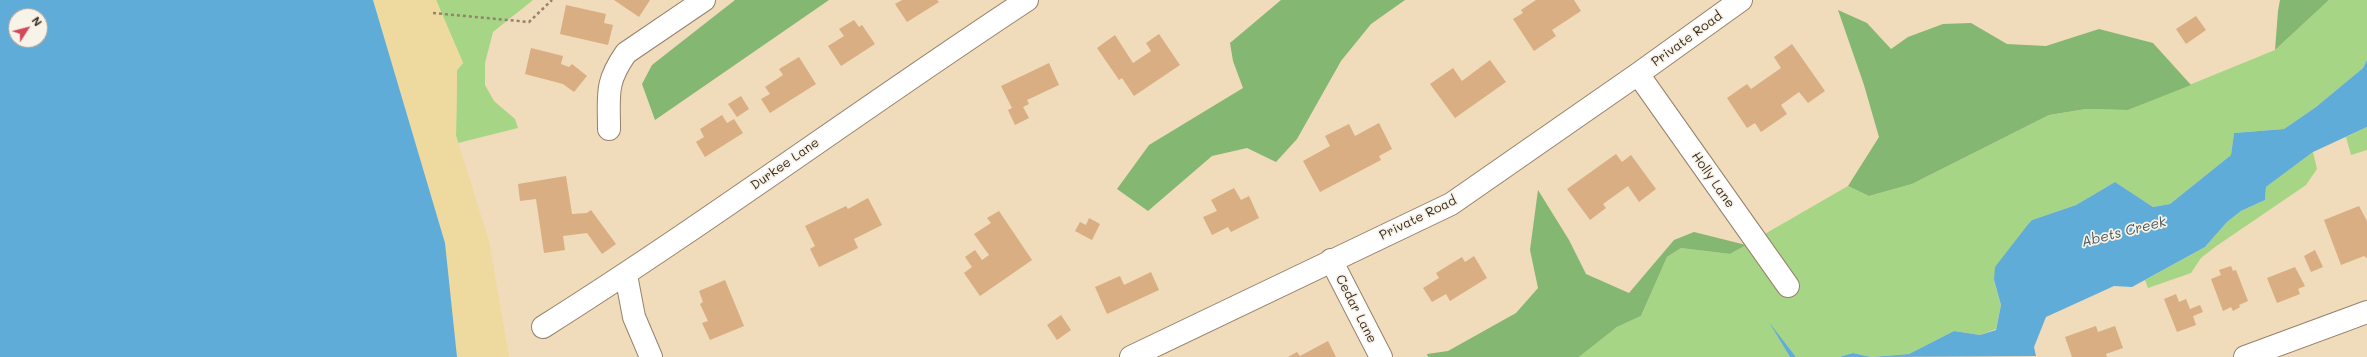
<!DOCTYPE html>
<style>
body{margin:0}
#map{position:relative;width:2367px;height:357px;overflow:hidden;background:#f0dbba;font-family:Mali,sans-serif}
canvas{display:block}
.north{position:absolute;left:8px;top:8px;width:40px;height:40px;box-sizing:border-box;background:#f7f3e8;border:1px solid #aca397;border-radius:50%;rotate:54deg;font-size:11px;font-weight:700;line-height:16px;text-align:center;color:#3b2a1e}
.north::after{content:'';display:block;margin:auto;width:14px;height:18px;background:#d1495b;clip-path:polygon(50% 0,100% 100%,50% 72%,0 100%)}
</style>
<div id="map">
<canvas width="2367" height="357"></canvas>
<div class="north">N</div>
</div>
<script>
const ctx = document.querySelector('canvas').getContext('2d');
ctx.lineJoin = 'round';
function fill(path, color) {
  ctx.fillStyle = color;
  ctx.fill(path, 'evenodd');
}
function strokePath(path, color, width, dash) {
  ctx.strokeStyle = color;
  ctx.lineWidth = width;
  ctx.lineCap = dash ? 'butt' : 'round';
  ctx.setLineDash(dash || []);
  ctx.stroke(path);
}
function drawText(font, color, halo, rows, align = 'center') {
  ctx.font = font + ' Mali,sans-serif';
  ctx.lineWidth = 3.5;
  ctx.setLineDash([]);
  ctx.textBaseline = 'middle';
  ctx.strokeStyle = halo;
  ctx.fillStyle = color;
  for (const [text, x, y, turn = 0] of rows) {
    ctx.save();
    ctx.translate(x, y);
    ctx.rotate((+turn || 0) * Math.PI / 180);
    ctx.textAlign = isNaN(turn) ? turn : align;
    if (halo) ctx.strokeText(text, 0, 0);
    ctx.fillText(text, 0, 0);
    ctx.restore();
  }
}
const green = new Path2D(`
 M436 0H533L493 32 485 63V85L494 101 515 119 518 128 458 143 456 136 457 70 463 63Z
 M2329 0H2367V60L2363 68 2316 107 2284 129 2234 133 2231 155 2170 204 2153 207 2115 182 2076 205 2032 220 1994 281 2001 305 1996 329 1980 335 1954 331 1909 354 1871 357 1853 353 1839 357H1796L1772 326 1790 357H1579L1617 327 1641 316 1667 257 1681 248 1730 254 1848 186 1869 196 1912 184 2049 115 2086 109 2128 110 2275 50Z
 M2367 127V150L2351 155 2346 137Z
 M2313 152 2317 169 2306 185 2215 247 2201 258 2191 273 2148 288 2145 280 2205 247 2227 222 2241 211 2265 200 2266 187Z`);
const forest = new Path2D(`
 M735 0H829L655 120 642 84 652 65Z
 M1281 0H1405L1371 24 1341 61 1297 139 1276 162 1247 148 1212 156 1148 211 1117 189 1149 145 1243 88 1233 61 1230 43Z
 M2280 0H2329L2275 50 2278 11Z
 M1838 10 1867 23 1891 49 1908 37 1943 24 1971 23 2007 44 2046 46 2099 29 2153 43 2191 85 2128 110 2086 109 2049 115 1912 184 1869 196 1848 186 1879 137 1864 85Z
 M1538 190 1569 240 1586 274 1629 293 1674 240 1694 232 1746 245 1730 254 1681 248 1667 257 1641 316 1617 327 1579 357H1428L1427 354 1448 351 1516 313 1538 288 1530 250Z`);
const sand = new Path2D(`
 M373 0H436L463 63 457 70 456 136 489 241 509 357H457L445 243Z`);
const water = new Path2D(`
 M0 0H373L445 243 457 357H0ZM16 16H40V40H16Z
 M2367 60V127L2313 152 2266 187 2265 200 2241 211 2227 222 2205 247 2132 287 2114 286 2046 317 2034 347 2036 356 1872 357 1909 354 1954 331 1980 335 1996 330 2001 305 1994 280 1995 267 2026 227 2032 220 2076 205 2115 182 2153 207 2170 204 2231 155 2234 133 2284 129 2316 107 2363 68Z
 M1769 322 1796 357H1790Z
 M1853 353 1871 357H1839Z`);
const building = new Path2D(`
 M614 0H650L639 17Z
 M902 0H937L939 2 907 22 895 4Z
 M1536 0H1574L1581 11 1552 30 1556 36 1534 51 1513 19 1523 13 1521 10Z
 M566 5 606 14 604 23 613 25 608 45 560 34Z
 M2196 16 2206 30 2186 44 2176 29Z
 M854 20 859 27 862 25 875 44 841 66 828 46 844 36 839 29Z
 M1159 34 1180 65 1134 96 1122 78 1119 80 1097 48 1115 35 1133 63 1151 51 1146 43Z
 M1792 44 1825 91 1808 103 1799 92 1781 105 1787 114 1761 132 1755 123 1747 128 1727 98 1747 84 1751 89 1781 68 1774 57Z
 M531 48 563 56 561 64 569 67 572 64 587 76 574 92 563 84 525 74Z
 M799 57 816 84 770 113 761 99 770 94 765 87 783 75 779 69Z
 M1490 60 1506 82 1455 118 1430 84 1453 68 1462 81Z
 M1049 63 1059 85 1027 100 1029 104 1023 107 1029 118 1015 125 1008 110 1012 108 1001 86Z
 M741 96 749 109 737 117 728 104Z
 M722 115 727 123 734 119 743 133 705 157 696 142 704 137 700 129Z
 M1379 123 1392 149 1379 156 1381 160 1320 192 1303 161 1330 146 1325 136 1349 124 1355 136Z
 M1616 154 1622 162 1631 155 1656 189 1639 202 1628 186 1603 204 1606 208 1590 220 1567 189Z
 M566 176 572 214 587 213 591 210 616 244 602 254 587 233 563 236 565 250 544 253 536 199 520 201 518 184Z
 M1234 188 1241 200 1249 196 1259 218 1231 232 1228 227 1212 235 1203 217 1217 211 1211 200Z
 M868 198 882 225 854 239 858 248 819 267 810 249 815 246 805 226 846 206 848 209Z
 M2359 206 2367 221V258L2364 256 2341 265 2324 220Z
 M999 211 1032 260 980 296 964 273 972 267 965 257 975 250 982 260 989 255 974 234 991 223 987 218Z
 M1089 218 1100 224 1092 240 1075 231 1080 222 1086 225Z
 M2315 250 2323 267 2311 272 2304 256Z
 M1474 256 1487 278 1450 301 1446 294 1432 302 1423 288 1439 278 1436 273 1462 257 1465 262Z
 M2231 266 2233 271 2236 270 2248 301 2239 305 2240 307 2233 311 2231 307 2223 311 2211 279 2221 275 2219 270Z
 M2295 267 2305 286 2298 289 2300 294 2277 303 2267 278Z
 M1151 272 1159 290 1107 314 1095 287 1120 276 1124 285Z
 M725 280 744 326 710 340 702 323 708 321 700 304 703 302 699 291Z
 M2176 294 2179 302 2186 299 2190 309 2200 305 2203 312 2193 316 2196 325 2177 332 2164 299Z
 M1061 315 1071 330 1057 340 1047 325Z
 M2096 326 2098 332 2115 326 2123 348 2106 354 2107 357H2072L2065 337Z
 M1328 341 1336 357H1288L1297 352 1300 356Z`);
const path = new Path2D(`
 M433 13 529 22 552 0`);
const minor = new Path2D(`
 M1638 74 1788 286
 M609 129C609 94 605 83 626 53L704 0
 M1331 260 1381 357
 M626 275 634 317 651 357
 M543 327C708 223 864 107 1027 0
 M1131 357 1451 204 1638 74 1741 0
 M2245 357 2367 312`);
const streetNames = [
 ["Private Road",1687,39,-36],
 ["Durkee Lane",785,164,-35],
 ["Holly Lane",1713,180,55],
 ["Private Road",1418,218,-26],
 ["Cedar Lane",1356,309,63]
];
const waterNames = [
 ["Abets Creek",2124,232,-14]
];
fill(green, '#a6d685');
fill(forest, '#84b772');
fill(sand, '#eeda9e');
fill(water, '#60acd9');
fill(building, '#d8ae82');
strokePath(minor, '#96826c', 24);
strokePath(path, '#96826c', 2.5, [3, 3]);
strokePath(minor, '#fff', 22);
drawText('13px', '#3b2a1e', '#f7f3e8', streetNames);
drawText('italic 14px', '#48585f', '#f7f3e8', waterNames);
</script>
